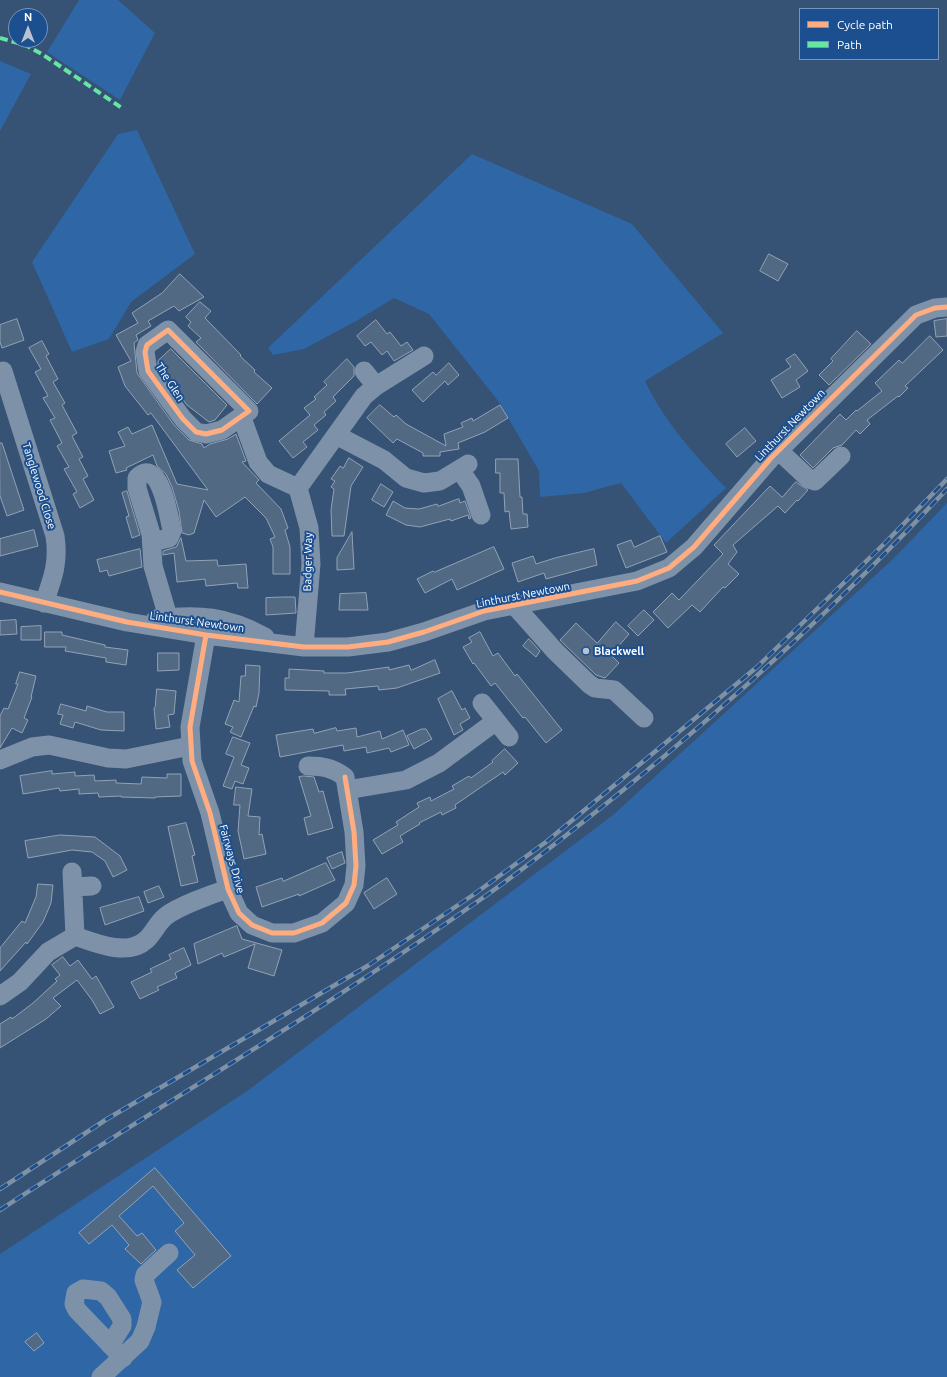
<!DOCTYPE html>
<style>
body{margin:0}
#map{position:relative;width:947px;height:1377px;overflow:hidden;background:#365274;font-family:Ubuntu,sans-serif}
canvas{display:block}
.legend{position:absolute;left:799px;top:8px;width:140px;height:52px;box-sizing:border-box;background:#1b4f8f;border:1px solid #7695bc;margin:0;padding:5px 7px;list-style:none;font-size:12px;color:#fff}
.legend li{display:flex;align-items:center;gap:8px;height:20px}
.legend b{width:20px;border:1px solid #7695bc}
.north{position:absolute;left:8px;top:8px;width:40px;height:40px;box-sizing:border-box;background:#1b4f8f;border:1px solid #7695bc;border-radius:50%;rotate:0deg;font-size:11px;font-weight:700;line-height:16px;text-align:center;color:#fff}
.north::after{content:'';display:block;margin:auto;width:14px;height:18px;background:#b9c2ce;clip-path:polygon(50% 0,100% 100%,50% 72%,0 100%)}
</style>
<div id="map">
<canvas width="947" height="1377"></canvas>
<ul class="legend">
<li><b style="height:5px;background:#ffac80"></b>Cycle path</li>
<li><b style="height:5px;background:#66e7a1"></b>Path</li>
</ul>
<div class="north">N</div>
</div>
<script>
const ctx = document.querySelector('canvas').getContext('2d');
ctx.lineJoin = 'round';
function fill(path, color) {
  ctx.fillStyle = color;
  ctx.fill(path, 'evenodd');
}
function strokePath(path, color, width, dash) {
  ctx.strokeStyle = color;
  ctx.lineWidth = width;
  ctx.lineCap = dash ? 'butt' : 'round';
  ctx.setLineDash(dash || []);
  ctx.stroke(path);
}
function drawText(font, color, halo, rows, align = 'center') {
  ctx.font = font + ' Ubuntu,sans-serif';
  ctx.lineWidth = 4;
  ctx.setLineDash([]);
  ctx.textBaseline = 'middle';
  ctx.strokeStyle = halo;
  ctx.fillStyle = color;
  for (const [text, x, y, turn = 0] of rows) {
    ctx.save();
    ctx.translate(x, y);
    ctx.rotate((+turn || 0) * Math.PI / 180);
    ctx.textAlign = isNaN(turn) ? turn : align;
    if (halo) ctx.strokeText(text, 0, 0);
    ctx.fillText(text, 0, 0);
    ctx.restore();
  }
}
const green = new Path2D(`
 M79 0H118L155 33 120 100 47 52Z
 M0 61 31 74 0 131Z
 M137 130 195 254 131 302 109 339 72 352 32 262 118 134Z
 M472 154 632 224 723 333 645 381C665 423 695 455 726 488L666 543 621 483 584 493 540 497 539 471 499 402 429 314 394 298 358 320 304 349 273 355 268 348Z
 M947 503V1377H0V1254L247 1091 613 815 892 560Z`);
const building = new Path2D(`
 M769 254 788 264 778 281 760 271Z
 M180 274 204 297 179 311 174 306 148 321 151 326 136 335 138 340 134 343 137 373 174 425 189 440 202 444 204 448 210 444 228 439 236 434 246 461 242 462 259 480 256 483 281 509 288 528 285 530 290 547V574H273V547L270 539 275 537 266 518 245 497 216 517 204 500 194 533 189 535 182 533 179 511 172 487 166 474 157 466 153 455 126 468 127 470 116 473 109 451 125 446 118 432 128 427 132 434 152 425 177 484 208 490 151 413 148 415 125 386 118 367 131 361 116 335 138 323 132 313 162 293Z
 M200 302 211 311 205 318 241 355 240 356 255 370 254 372 272 388 257 404 196 342 201 338 188 326 191 322 186 317Z
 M17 319 24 340 2 348 0 342V325Z
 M947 319V336L936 337 934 321Z
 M376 320 387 334 390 332 401 346 407 342 413 350 394 361 387 351 382 355 371 342 365 346 357 336Z
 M857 331 871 344 829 385 819 375 833 361 831 359Z
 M930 336 943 350 905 386 908 388 899 397 898 396 867 420 870 424 860 434 856 430 842 445 833 448 813 468 800 455 840 414 846 420 856 410 857 411 882 391 875 383 899 360 902 363Z
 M42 341 49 354 46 356 58 379 53 382 65 403 62 405 77 433 72 436 83 457 79 459 88 476 83 479 94 500 80 508 73 494 77 492 64 469 69 467 57 446 62 443 50 420 55 418 43 398 48 396 35 372 41 369 29 348Z
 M171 349 227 405 215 420 209 422 187 405 158 367V361Z
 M795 354 808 371 796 380 800 387 782 398 771 380 791 367 786 360Z
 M347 359 354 367V376L333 397 336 401 324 412 326 415 314 425 318 430 303 442 307 447 293 458 279 441 310 415 304 408 316 399 314 397 327 385 324 382Z
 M449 363 459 375 448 385 445 381 423 402 412 390 433 372 436 375Z
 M380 405 394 417 396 415 406 424 446 446 444 434 463 427 461 423 472 418 473 421 500 405 508 418 485 432 458 443 459 449 440 452V456H423V453L397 439 393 443 367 418Z
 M745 428 756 441 737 457 726 444Z
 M0 443H2L24 510 7 516 0 496Z
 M349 458 363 467 351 486 344 536H332L331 510 334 489 331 487 335 481 331 479 340 466 343 468Z
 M496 459H518L520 497H522L523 514H527L528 527 511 529 509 511 505 512 504 493H500V473H496Z
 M796 482 808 490 798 501 797 500 785 513 778 506 733 545 737 552 728 564 739 574 725 588 723 587 700 612 692 605 668 628 653 612 672 593 679 600 723 554 714 545 770 486 782 497Z
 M381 484 393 492 384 507 372 500Z
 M127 491 140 535 132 538 126 517 129 516 122 493Z
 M459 499 460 503 465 501 471 518 469 519 468 515 451 521 450 519 420 527 406 525 386 515 393 501 405 508 419 509 437 504 438 506Z
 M34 530 38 546 0 556V539Z
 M352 532 354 569 337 570V558Z
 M660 536 667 552 626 568 617 545 631 540 634 547Z
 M181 538 186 561 217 560 218 566 246 564 248 588H238L237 583 206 586 205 579 177 582 174 553 163 555V551L176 547Z
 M494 547 504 569 457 590 452 579 425 593 417 579 433 571 434 572Z
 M140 549 142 567 109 576 107 570 100 572 97 560Z
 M594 549 597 565 546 579 544 573 518 582 512 563 533 556 536 564 555 558Z
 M366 593 368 610H339L340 594Z
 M283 597H295L296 613 266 615V598Z
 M644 610 654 620 638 636 628 626Z
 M16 620 17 634 0 635V621Z
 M616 622 629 634 611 655 619 663 605 678 596 675 560 640 576 623 597 643Z
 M41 626V640H21V627Z
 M45 632H62V635L105 645V647L128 650 126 665 106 662V658L65 651 66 647H45Z
 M480 632 493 656 498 653 515 676 517 674 562 730 546 743 525 717 523 718 495 683 491 686 474 663 473 664 463 647 472 642 469 638Z
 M529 639 540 651 536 657 523 646Z
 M158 653H179V670L158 671Z
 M435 660 440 673 397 688 379 690 378 686 345 689 346 695H329V691L285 690V678H289V669L324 671V673H347L389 667V670L409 665 411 670Z
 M246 665 260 666 259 693 256 707 254 706 241 737 230 732 233 727 225 724 234 700 239 702 241 676H245Z
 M20 672 36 676 31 697H32L24 718 28 720 22 733 12 728 0 748V716L4 708 8 709 18 684H16Z
 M157 689 176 691 174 714 168 715 170 727 156 729 154 708 155 707Z
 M452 691 462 710 465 708 470 718 460 724 463 730 454 735 438 699Z
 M61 704 86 711 87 706 107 712H124V731L101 730 75 722 73 728 60 724 63 715 58 714Z
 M336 728 337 731 356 728 357 737 380 731 382 739 403 730 409 745 391 752 389 748 367 753 366 747 344 751 343 745 280 757 276 735 313 729 314 733Z
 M422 729H426L432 739 414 749 407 736Z
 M233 737 250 743 241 765 249 768 243 784 235 781 232 789 223 786 234 757 226 754Z
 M505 749 518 763 505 775 503 772 455 805 456 808 442 815 441 812 419 823 420 824 400 836 403 842 382 854 373 840 398 825 396 822 419 807 417 803 430 797 431 801 454 789 452 786 469 776 471 778 493 762 492 761Z
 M52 771V774L75 772V776L94 775 95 781 116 780V783L141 784 142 777 167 778V774H181V796L155 797V798L121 797V796L99 797 98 793 79 794V789L60 791 59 788 23 794 20 776Z
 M304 776 314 777 319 792 323 791 333 828 308 835 304 818 311 816 299 777Z
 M236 787 252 789 248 816 260 817 259 835 262 834 266 854 244 859 238 831 240 805H234Z
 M186 823 195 855 192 856 198 882 181 886 168 827Z
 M60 835 95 837 120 856 127 870 113 877 105 861 92 852 72 850 28 858 25 841Z
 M342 852 345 863 332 869 327 858Z
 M326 863 335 880 299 896V894L262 907 256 887 282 878 283 881Z
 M387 878 397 894 374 909 364 893Z
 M38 884 53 885 51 903 43 922 27 944 26 942 0 971V948L22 921 25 923 36 897Z
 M159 886 164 897 148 903 144 892Z
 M139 897 144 911 105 925 100 908Z
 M237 926 242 939 282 950 274 976 248 968 255 944 224 957 222 953 198 964 194 944Z
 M184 948 191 965 175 973 177 978 157 987 159 990 140 999 131 982 152 972 150 969 171 959 169 955Z
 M63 957 70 966 78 960 92 979 96 976 114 1007 100 1014 92 1000 77 980 53 998 61 1006 46 1019 0 1048V1024L11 1017 12 1019 33 1003 57 981 55 979 60 975 52 965Z
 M155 1168 231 1256 193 1288 177 1270 195 1255 175 1231 184 1223 153 1186 119 1216 137 1236 142 1233 156 1250 141 1264 125 1249 129 1245 112 1225 89 1244 79 1233Z
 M37 1333 44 1343 34 1351 25 1342Z`);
const minor = new Path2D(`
 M168 330 249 411 222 430 206 434 196 432 183 419 148 371 145 352 147 345Z
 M3 371 55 536C59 562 53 578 44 603
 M364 371 376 386
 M242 418 258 462 268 474 298 488
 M336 435 384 460 406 478 424 483 440 481 468 464
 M778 450 809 479 815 481 841 456
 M460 470 471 486 481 515
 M152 542 169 538 172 531C169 517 160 455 137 478V488L151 534 153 566 168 617
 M0 592 127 622 206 635 304 647H348L388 642 424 632 484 611 637 581 669 568 694 547 771 458 916 315 935 308 947 307
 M514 605 555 651 589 684 595 688 614 690 644 718
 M156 619C199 614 226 616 265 637
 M206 635 190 727 192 761 210 813 228 889 239 913 252 925 272 933H294L322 923 346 903 354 885 356 866 354 832 345 777C333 768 323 766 308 766
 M304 647 311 564 309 528 298 488 364 396 376 386 424 356
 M482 703 509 737
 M0 760 32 747 49 745 108 758 126 759 190 746
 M347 790 406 780 439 763 496 721
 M72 872 75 936
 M73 887 92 886
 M0 996 20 982 48 952 75 936C95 943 128 957 146 940 154 933 157 923 166 916 179 906 212 894 228 889
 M110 1345 122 1326V1319L108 1297 101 1291 83 1289 76 1293 74 1304 77 1310 123 1358
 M101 1377 140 1341 146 1327 152 1302 144 1280 145 1275 169 1253`);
const rail = new Path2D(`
 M0 1189 107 1119 369 965 473 895 546 842 757 667 886 542 947 479
 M0 1210C157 1107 320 1012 474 904 525 869 573 830 622 791 737 698 846 597 947 489`);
const quiet = new Path2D(`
 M0 38 25 45 42 54 122 108`);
const cycleway = new Path2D(`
 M168 330 249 411 222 430 206 434 196 432 183 419 148 371 145 352 147 345Z
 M0 592 127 622 206 635 304 647H348L388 642 424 632 484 611 637 581 669 568 694 547 771 458 916 315 935 308 947 307
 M206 635 190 727 192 761 210 813 228 889 239 913 252 925 272 933H294L322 923 346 903 354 885 356 866 354 832 345 777`);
const markers = [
 [586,651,4,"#b9c2ce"]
];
const streetNames = [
 ["The Glen",170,382,57],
 ["Linthurst Newtown",790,425,-46],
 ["Tanglewood Close",39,486,73],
 ["Badger Way",308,562,-89],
 ["Linthurst Newtown",523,595,-11],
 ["Linthurst Newtown",197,622,8],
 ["Fairways Drive",232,859,75]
];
const poiNames = [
 ["Blackwell",594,651]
];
fill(green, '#2f66a5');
fill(building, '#526984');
strokePath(building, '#92a2b6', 1);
strokePath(minor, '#7d92a8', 19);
strokePath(rail, '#7e92a7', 4.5);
strokePath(rail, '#1b4f8f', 3, [9]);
strokePath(quiet, '#66e7a1', 4, [8, 4]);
strokePath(cycleway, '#ffac80', 5);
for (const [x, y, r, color] of markers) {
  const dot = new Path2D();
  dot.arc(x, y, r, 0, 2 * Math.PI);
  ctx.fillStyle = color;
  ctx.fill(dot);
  strokePath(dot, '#1b4f8f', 1.5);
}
drawText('11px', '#fff', '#1b4f8f', streetNames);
drawText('bold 11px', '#fff', '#1b4f8f', poiNames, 'left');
</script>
